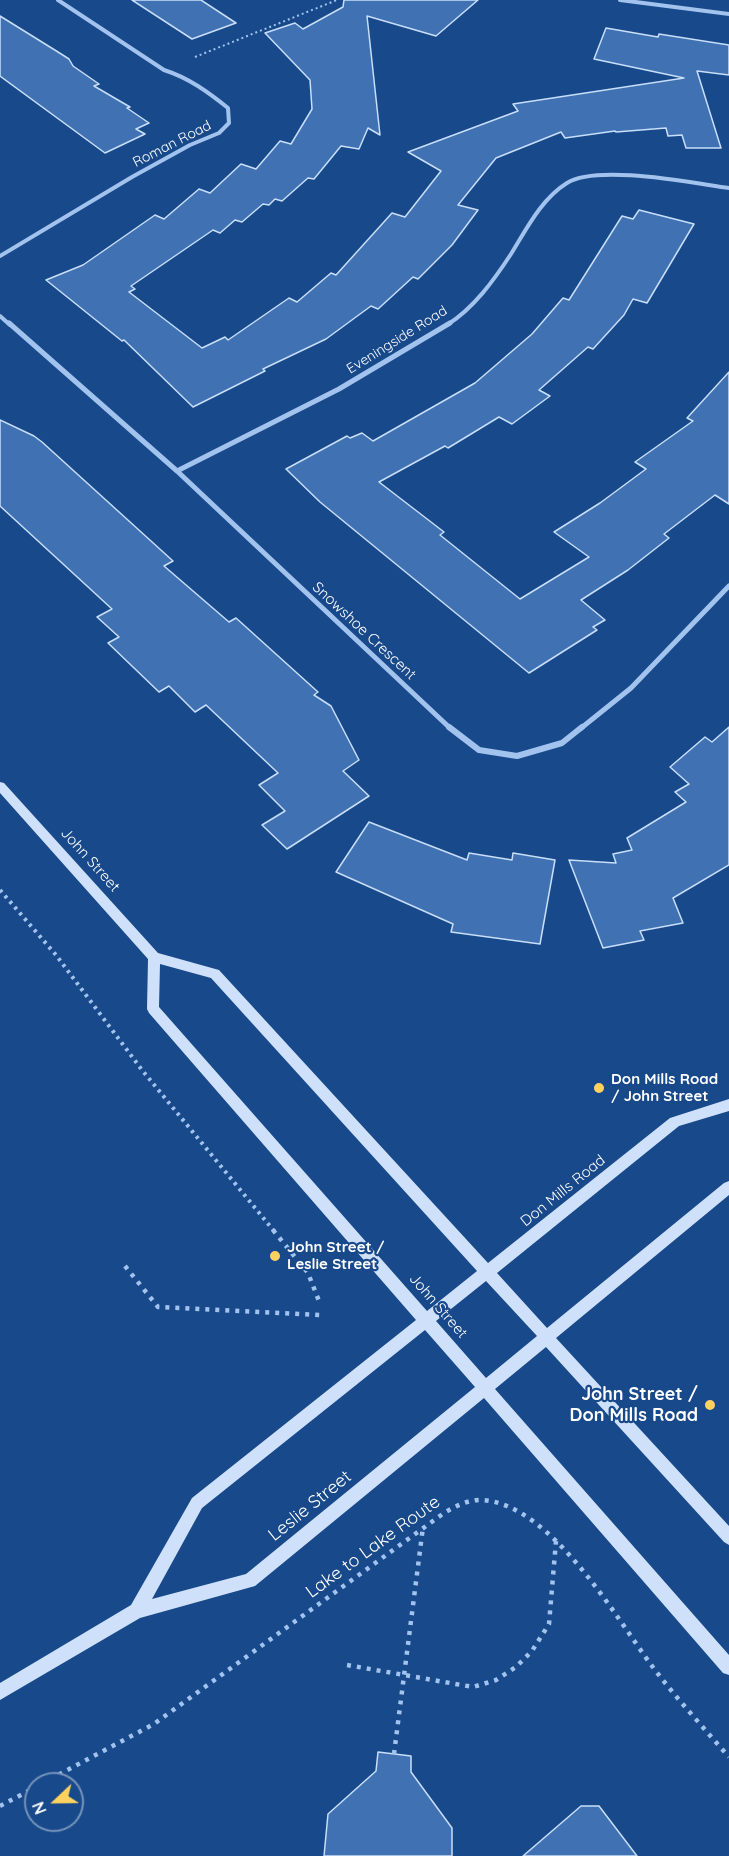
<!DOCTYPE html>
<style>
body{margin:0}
#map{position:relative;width:729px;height:1856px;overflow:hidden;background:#18498b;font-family:Quicksand,sans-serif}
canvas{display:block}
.north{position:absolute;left:24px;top:1772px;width:60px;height:60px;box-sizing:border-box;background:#18498b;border:2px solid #7492b9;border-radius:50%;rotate:248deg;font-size:16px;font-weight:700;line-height:24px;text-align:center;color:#fff}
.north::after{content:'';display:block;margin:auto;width:21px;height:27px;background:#ffd25f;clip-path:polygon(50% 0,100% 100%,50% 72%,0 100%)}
</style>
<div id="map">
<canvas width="729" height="1856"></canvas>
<div class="north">N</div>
</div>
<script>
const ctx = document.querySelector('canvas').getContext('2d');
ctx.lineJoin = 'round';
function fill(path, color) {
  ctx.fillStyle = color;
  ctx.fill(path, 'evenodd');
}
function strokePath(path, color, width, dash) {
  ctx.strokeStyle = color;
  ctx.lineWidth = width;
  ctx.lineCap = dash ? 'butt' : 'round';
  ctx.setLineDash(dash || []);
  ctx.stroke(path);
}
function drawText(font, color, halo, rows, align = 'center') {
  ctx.font = font + ' Quicksand,sans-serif';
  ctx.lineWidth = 4.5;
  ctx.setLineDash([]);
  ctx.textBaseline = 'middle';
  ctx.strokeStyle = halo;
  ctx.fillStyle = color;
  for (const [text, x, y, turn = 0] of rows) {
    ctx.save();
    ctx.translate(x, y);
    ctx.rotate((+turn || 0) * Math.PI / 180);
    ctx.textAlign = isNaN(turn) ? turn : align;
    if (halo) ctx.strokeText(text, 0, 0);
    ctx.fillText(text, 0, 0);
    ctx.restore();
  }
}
const building = new Path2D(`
 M132 0H201L236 23 192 39Z
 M344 0H478L436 36 367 16 380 135 368 128 359 149 341 146 314 179 308 178 282 201 275 199 269 205 263 204 242 222 235 220 220 233 213 230 131 286 135 289 129 292 202 348 225 337 228 340 289 298 297 302 331 273 336 275 392 213 405 217 441 171 408 152 518 111 513 104 684 78 594 59 606 28 658 37 659 34 729 45V75L697 71 721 148H686L682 135 668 136 666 128 616 132 615 131 565 138 561 132 496 158 458 205 478 210 452 245 418 279 413 277 378 309 371 306 326 339 263 369 265 371 193 407 124 340 122 341 46 280 83 265 155 215 164 219 199 189 210 193 241 164 256 169 280 141 291 144 312 109 310 80 265 33 295 23 303 29 343 7Z
 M0 16 58 52 69 59 73 66 99 84 94 86 130 107 127 108 149 123 136 129 145 134 105 153 0 76Z
 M639 210 694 224 647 303 633 299 624 315 593 349 588 347 539 390 550 396 512 424 499 417 448 448 445 446 379 482 444 532 440 535 520 599 589 557 554 532 600 503 646 469 635 462 693 421 687 418 729 372V504L715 495 664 534 669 538 628 570 581 600 605 620 593 627 597 630 529 673 320 502 286 469 347 436 350 438 362 433 373 441 475 383 532 334 563 298 569 300 622 216 633 219Z
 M0 420 34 436 42 442 173 561 164 566 229 622 236 618 318 692 314 695 331 706 359 760 343 771 369 796 287 849 262 825 285 811 259 785 278 773 206 705 195 712 169 686 159 692 108 643 119 637 97 617 112 609 0 506Z
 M729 727V865L673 898 683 923 640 931 644 940 603 948 569 860 616 863 613 854 632 850 627 838 686 802 675 792 689 784 670 767 705 737 712 742Z
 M369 822 467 860 469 853 512 860 513 853 555 860 540 944 451 932 453 924 336 872Z
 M378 1752 411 1756V1772L452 1828V1856H324L328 1814 376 1771Z
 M581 1806H599L637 1856H523Z`);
const pathFar2 = new Path2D(`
 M195 57 337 0`);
const pathFar1 = new Path2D(`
 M0 890 56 955 142 1070 274 1231`);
const path = new Path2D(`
 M273 1230 308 1273 319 1301
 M125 1266 158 1307 320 1315
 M347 1665 473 1687 496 1680 516 1667 532 1651 549 1624 556 1541
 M394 1754 423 1527
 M41 1784 154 1724 444 1513C456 1506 469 1499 483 1500 551 1505 615 1616 652 1666 676 1698 703 1727 729 1757
 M0 1806 36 1787`);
const minorFar2 = new Path2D(`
 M620 0 729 14
 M0 256 132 177 190 145 219 133 229 123 228 108C208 92 189 78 164 70L58 0
 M0 316 10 325
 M447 325C474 308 494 280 511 254 526 230 541 199 567 183 597 164 692 183 729 188`);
const minorFar1 = new Path2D(`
 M9 323 177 471 451 729
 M177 471 339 389 450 323
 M580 729 631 688 729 586`);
const minor = new Path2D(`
 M449 727 479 750 517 756 562 743 582 727`);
const secondary = new Path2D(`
 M0 782 4 783 158 953 219 970 488 1263 670 1118 729 1099V1111L679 1126 497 1273 547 1328 724 1183 729 1181V1195L556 1338 729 1526V1545L724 1542 546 1347 495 1389 729 1655V1675L723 1673 484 1398 255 1586 140 1618 0 1700V1683L131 1605 192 1498 416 1320 149 1013 147 1009 148 959 0 793ZM160 964 211 978 477 1271 427 1311 159 1007ZM486 1281 537 1336 486 1378 436 1321ZM425 1330 475 1387 246 1574 152 1599 202 1508Z`);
const markers = [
 [599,1088,6,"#ffd25f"],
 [275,1256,6,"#ffd25f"],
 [710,1405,6,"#ffd25f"]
];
const farStreetnames = [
 ["Roman Road",172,144,-27],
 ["Eveningside Road",397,340,-32]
];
const streetNames = [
 ["Snowshoe Crescent",364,631,43],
 ["John Street",90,860,48],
 ["Don Mills Road",563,1191,-39],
 ["John Street",438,1306,49]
];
const poiNames = [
 ["Don Mills Road",611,1079],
 ["/ John Street",611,1096],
 ["John Street /",287,1247],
 ["Leslie Street",287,1264]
];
const nearPoinames = [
 ["John Street /",698,1395],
 ["Don Mills Road",698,1416]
];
const nearStreetnames = [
 ["Leslie Street",310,1506,-39],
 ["Lake to Lake Route",373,1547,-36]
];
fill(building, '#4072b3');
strokePath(building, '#c8defa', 1.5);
strokePath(pathFar2, '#a2c3ee', 2, [2, 3]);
strokePath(pathFar1, '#a2c3ee', 4, [3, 4.5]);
strokePath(path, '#a2c3ee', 4.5, [4, 6]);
strokePath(minorFar2, '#a2c3ee', 4);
strokePath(minorFar1, '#a2c3ee', 5);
strokePath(minor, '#a2c3ee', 6);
fill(secondary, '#cfe1fa');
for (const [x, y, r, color] of markers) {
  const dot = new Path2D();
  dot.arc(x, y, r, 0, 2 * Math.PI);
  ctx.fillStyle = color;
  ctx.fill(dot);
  strokePath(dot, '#18498b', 2);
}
drawText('14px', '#fff', '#18498b', farStreetnames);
drawText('15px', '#fff', '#18498b', streetNames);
drawText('bold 15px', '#fff', '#18498b', poiNames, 'left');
drawText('bold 18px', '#fff', '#18498b', nearPoinames, 'right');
drawText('18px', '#fff', '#18498b', nearStreetnames);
</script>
